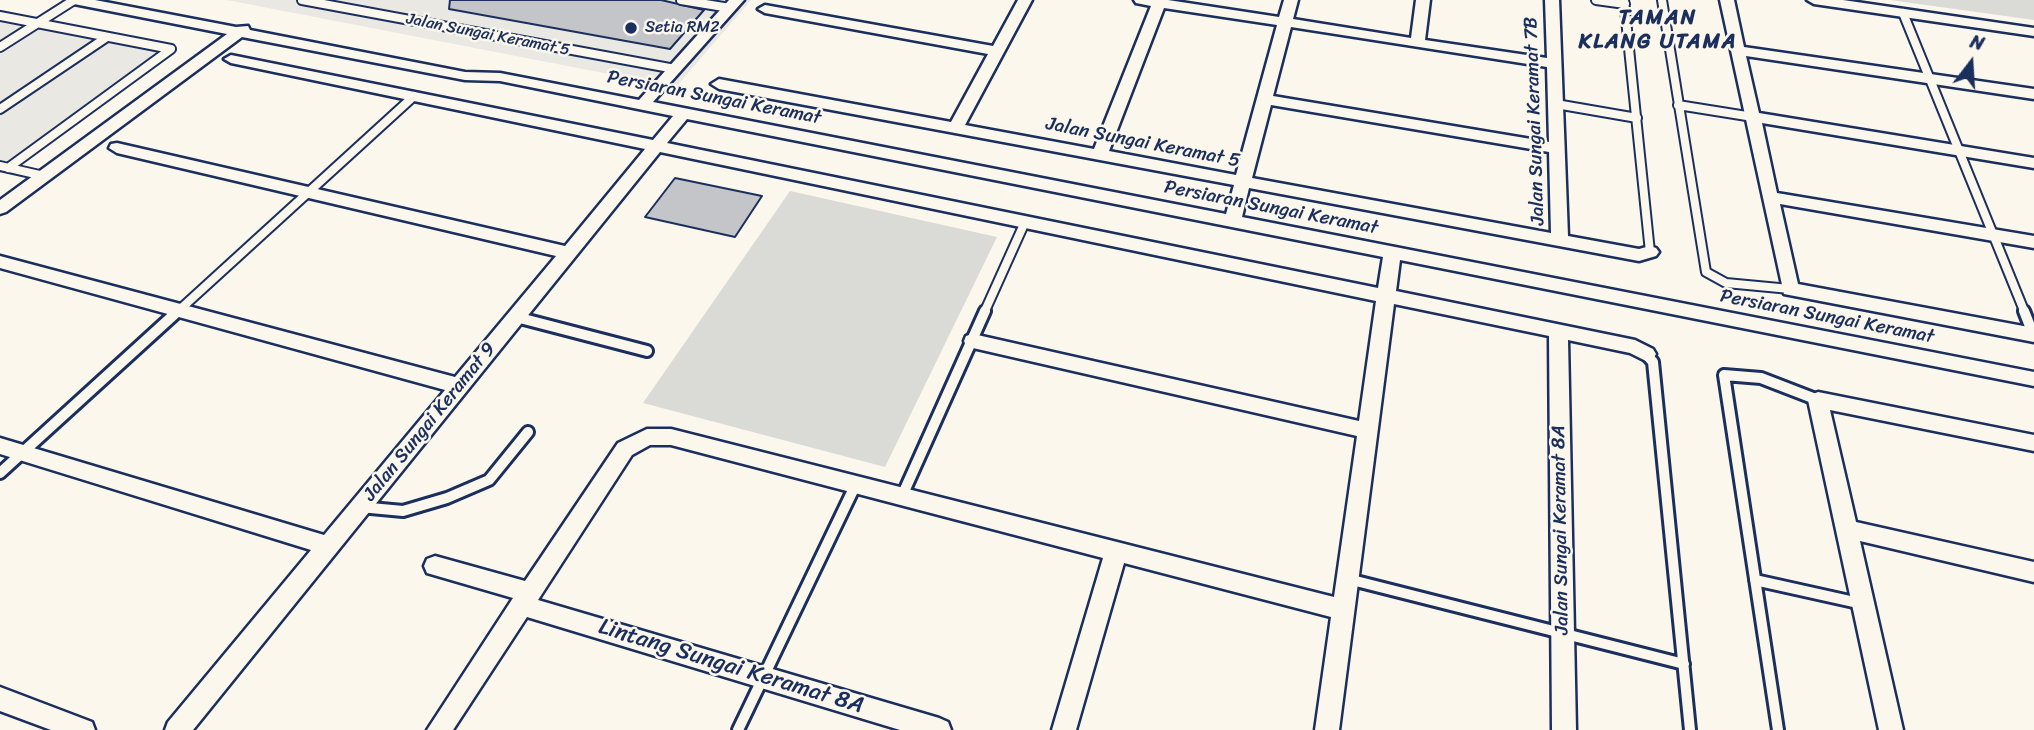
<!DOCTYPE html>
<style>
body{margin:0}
#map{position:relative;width:2034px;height:730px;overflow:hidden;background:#fbf7ec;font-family:Sriracha,sans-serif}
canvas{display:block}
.north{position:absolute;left:1936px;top:28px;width:70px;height:70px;-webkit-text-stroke:5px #fbf7ec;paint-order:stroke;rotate:17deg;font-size:19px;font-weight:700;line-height:28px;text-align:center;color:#1b2f5e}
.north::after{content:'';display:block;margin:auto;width:24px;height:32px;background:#1b2f5e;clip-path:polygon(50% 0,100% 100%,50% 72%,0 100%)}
</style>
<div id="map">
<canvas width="2034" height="730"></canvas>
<div class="north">N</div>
</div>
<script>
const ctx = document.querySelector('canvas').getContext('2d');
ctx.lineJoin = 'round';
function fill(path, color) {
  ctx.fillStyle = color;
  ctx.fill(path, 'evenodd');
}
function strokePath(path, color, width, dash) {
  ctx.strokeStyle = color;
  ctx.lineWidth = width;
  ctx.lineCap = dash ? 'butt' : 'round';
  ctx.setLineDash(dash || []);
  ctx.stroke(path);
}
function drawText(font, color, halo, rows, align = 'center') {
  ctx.font = font + ' Sriracha,sans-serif';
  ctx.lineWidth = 5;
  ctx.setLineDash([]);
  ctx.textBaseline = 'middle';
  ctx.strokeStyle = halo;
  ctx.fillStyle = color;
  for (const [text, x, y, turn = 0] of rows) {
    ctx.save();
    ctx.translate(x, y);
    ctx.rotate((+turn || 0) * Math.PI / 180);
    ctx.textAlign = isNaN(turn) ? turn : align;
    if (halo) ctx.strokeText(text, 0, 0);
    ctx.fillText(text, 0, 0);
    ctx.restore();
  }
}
const built = new Path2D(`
 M227 0H751L676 87Z
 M0 19 164 51 8 164 0 162Z`);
const green = new Path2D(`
 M1890 0H2034V20Z
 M790 191 997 237 885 467 643 403Z`);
const building = new Path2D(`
 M450 0H661L704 10 670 49 449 9Z
 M675 178 762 196 735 237 645 217Z`);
const laneFar1 = new Path2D(`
 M302 0 675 69
 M681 0 730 8
 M1596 0 1625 4
 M1624 0 1650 252
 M1662 0 1706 272 1726 283 1790 289
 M1903 13 2025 313
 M0 16 171 49 8 168
 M0 47 74 0
 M1556 104 1637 118
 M1678 105 1753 117
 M0 109 107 37
 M0 166 44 176
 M176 313 414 96
 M984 313 1025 222`);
const lane = new Path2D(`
 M2024 311 2033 334
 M516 317 647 351
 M1646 354 1653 362 1690 730
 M0 473 178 311
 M902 496 985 311
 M360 507 403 511 447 498 489 480 528 432
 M1348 579 1684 664
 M1755 580 1863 604
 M738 730 856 484
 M1778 730 1724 375 1761 378 1818 400`);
const street = new Path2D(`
 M67 0H95L236 27 248 26 250 30 465 72 500 73 639 100 729 0H744L653 102 1226 214 1234 185 719 89 711 84 719 79 951 122 988 54 765 13 758 9 765 5 993 46 1018 0H1032L965 125 1094 149 1151 6 1136 3 1134 0H1168L1279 17 1284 0H1298L1293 19 1411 38 1416 0H1430L1425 40 1547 58 1545 0H1559L1568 236 1639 249 1650 246 1656 248 1659 252 1656 256 1639 261 1249 188 1242 217 2034 372V386L1400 260 1396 291 1635 340 1653 349 1656 354 1653 359 1646 361 1630 353 1568 340 1576 730H1552L1549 336 1394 304 1339 730H1315L1331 617 1124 563 1076 730H1052L1103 558 671 445H650L632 455 538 600 939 718 948 722 951 730H900L527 617 453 730H427L513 598 427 573 424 566 427 559 435 556 525 581 618 443 647 429H671L1334 597 1357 436 973 348 966 346 964 341 966 336 973 334 1359 421 1376 301 660 152 193 730H165L168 722 311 550 0 454V438L324 535 445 390 0 268V256L455 377 556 256 117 153 109 148 111 144 117 143 565 246 645 149 231 63 224 59 231 55 653 140 673 116 500 81 465 80 242 37 6 212 0 214V200L227 34 74 4ZM1164 8 1277 25 1236 175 1109 151ZM1291 27 1547 67 1549 142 1273 96ZM1271 105 1549 152 1551 233 1252 178ZM687 119 1383 257 1378 288 667 143Z
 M1720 0H1734L1744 47 2034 89V99L1746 56 1759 113 2034 158V168L1762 123 1777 193 2034 236V248L1780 204 1798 284 2034 328V342L1784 294Z
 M1807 0H1843L2034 28V36L1814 4Z
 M1818 392 2034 435V451L1830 410 1856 522 2034 562V582L1860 541 1903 730H1879L1808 400 1811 395Z
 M0 687 92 722 95 730H51L0 711Z`);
const markers = [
 [631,28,7,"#1b2f5e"]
];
const farPoinames = [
 ["Setia RM2",645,28]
];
const farStreetnames = [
 ["Jalan Sungai Keramat 5",488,35,11]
];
const streetNames = [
 ["Persiaran Sungai Keramat",714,98,11],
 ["Jalan Sungai Keramat 7B",1535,121,-92],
 ["Jalan Sungai Keramat 5",1143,143,11],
 ["Persiaran Sungai Keramat",1271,208,11],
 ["Persiaran Sungai Keramat",1827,317,11],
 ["Jalan Sungai Keramat 9",430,422,-51],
 ["Jalan Sungai Keramat 8A",1561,530,-91]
];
const farDistrictnames = [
 ["TAMAN",1658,19],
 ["KLANG UTAMA",1658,43]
];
const nearStreetnames = [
 ["Lintang Sungai Keramat 8A",731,667,17]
];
fill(built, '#eae8e2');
fill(green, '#dadad7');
fill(building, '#c3c5c9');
strokePath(building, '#1b2f5e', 2);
strokePath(laneFar1, '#1b2f5e', 12);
strokePath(lane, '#1b2f5e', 16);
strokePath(street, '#1b2f5e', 5);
strokePath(laneFar1, '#fbf7ec', 8);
strokePath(lane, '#fbf7ec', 10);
fill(street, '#fbf7ec');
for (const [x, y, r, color] of markers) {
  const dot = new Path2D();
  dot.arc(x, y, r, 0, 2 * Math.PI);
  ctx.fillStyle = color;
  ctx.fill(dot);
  strokePath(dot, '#fbf7ec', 2.5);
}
drawText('16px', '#1b2f5e', '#fbf7ec', farPoinames, 'left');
drawText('16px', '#1b2f5e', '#fbf7ec', farStreetnames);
drawText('19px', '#1b2f5e', '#fbf7ec', streetNames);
ctx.letterSpacing = '2px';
drawText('bold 21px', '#1b2f5e', '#fbf7ec', farDistrictnames);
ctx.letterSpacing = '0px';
drawText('23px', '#1b2f5e', '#fbf7ec', nearStreetnames);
</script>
